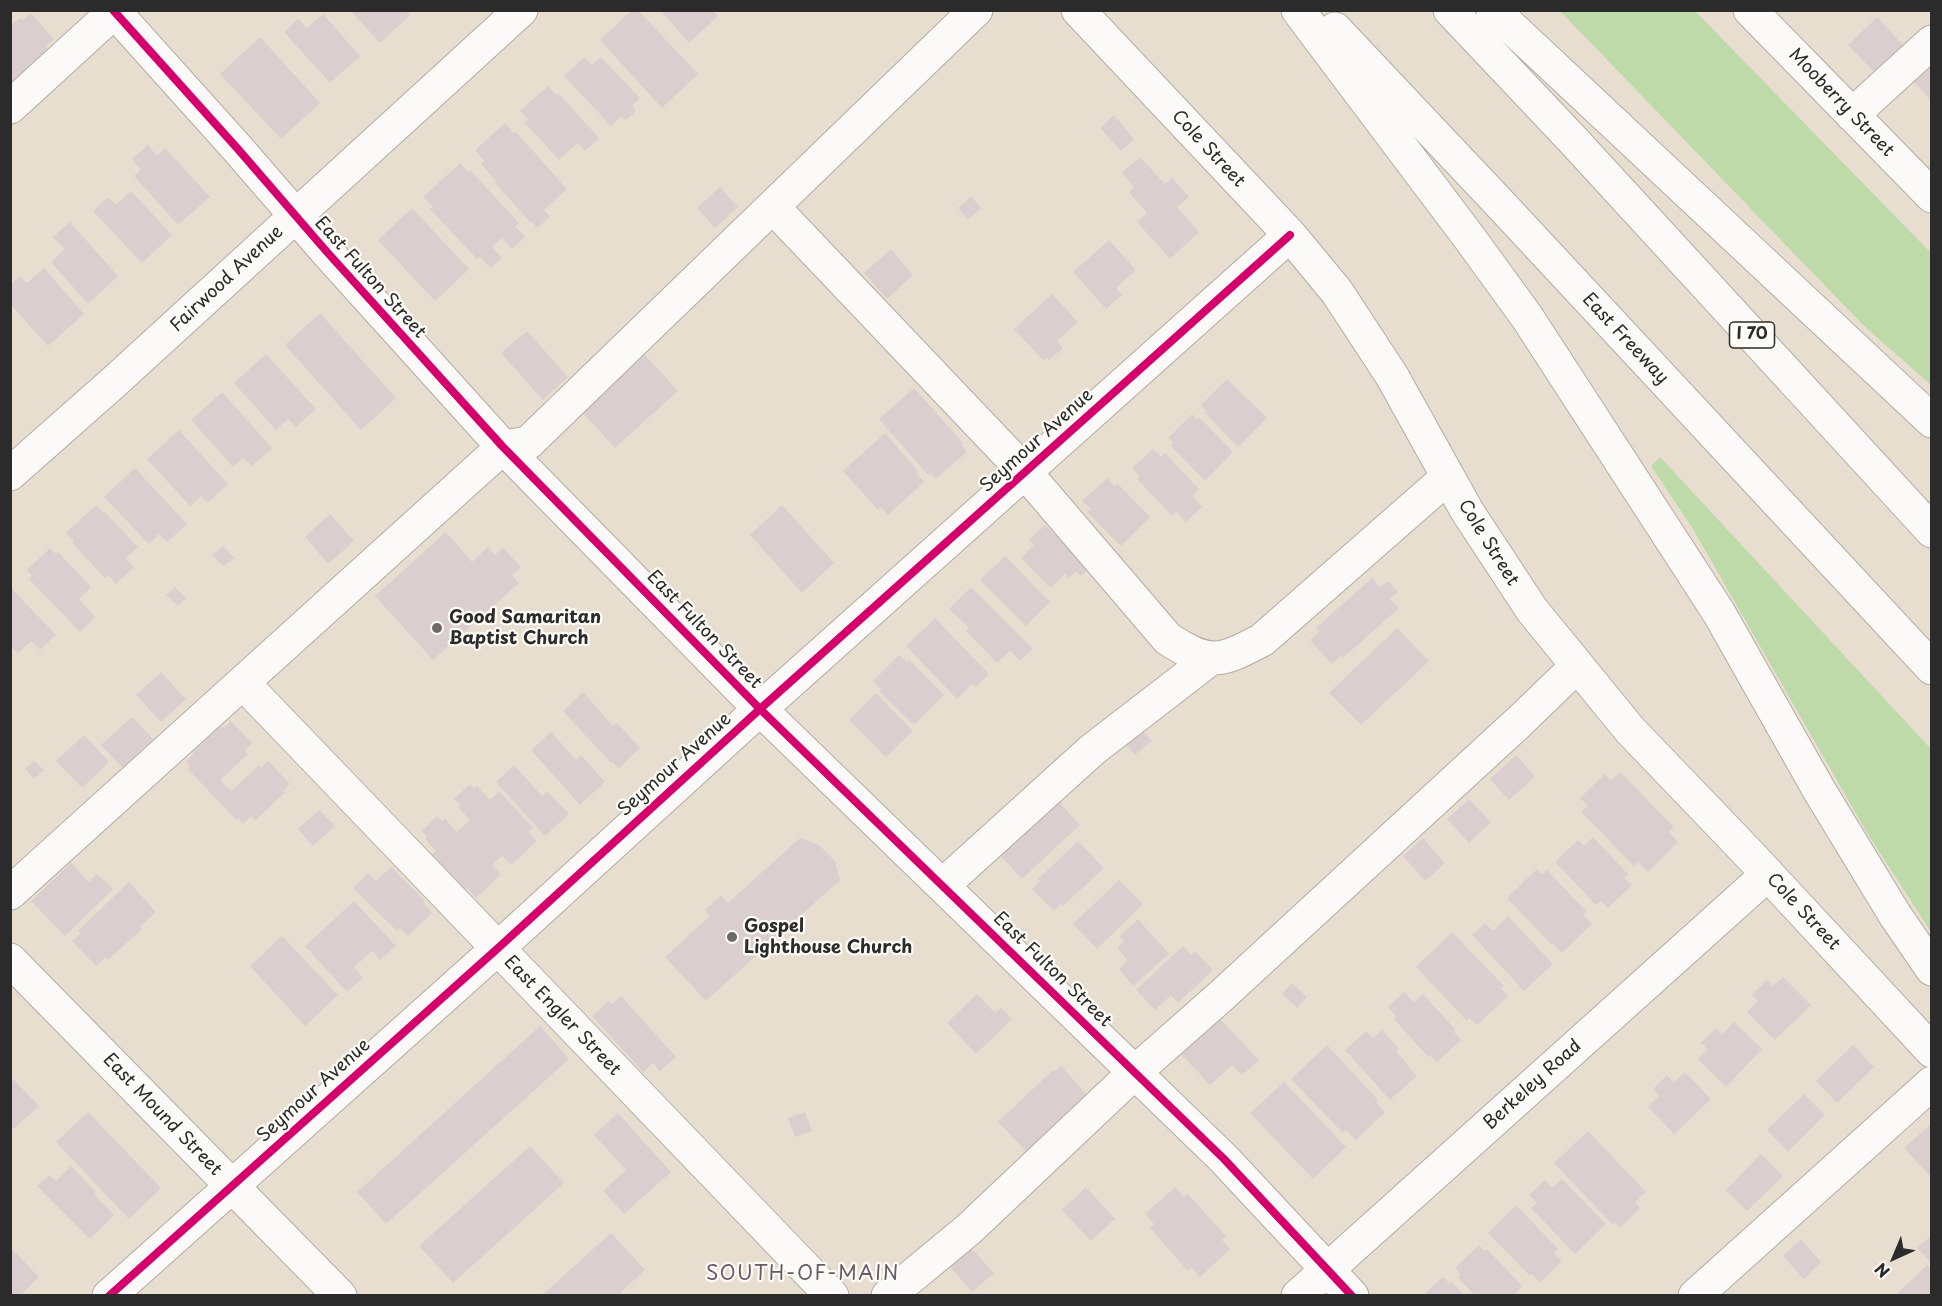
<!DOCTYPE html>
<style>
body{margin:0}
#map{position:relative;width:1942px;height:1306px;overflow:hidden;background:#e8ded0;font-family:"Playpen Sans",sans-serif}
canvas{display:block}
.frame{position:absolute;inset:0;border:12px solid #2b2b2b;pointer-events:none}
.north{position:absolute;left:1864px;top:1228px;width:60px;height:60px;-webkit-text-stroke:4px #fdfcf7;paint-order:stroke;rotate:224deg;font-size:16px;font-weight:700;line-height:24px;text-align:center;color:#2b2b2b}
.north::after{content:'';display:block;margin:auto;width:21px;height:27px;background:#2b2b2b;clip-path:polygon(50% 0,100% 100%,50% 72%,0 100%)}
</style>
<div id="map">
<canvas width="1942" height="1306"></canvas>
<div class="frame"></div>
<div class="north">N</div>
</div>
<script>
const ctx = document.querySelector('canvas').getContext('2d');
ctx.lineJoin = 'round';
function fill(path, color) {
  ctx.fillStyle = color;
  ctx.fill(path, 'evenodd');
}
function strokePath(path, color, width, dash) {
  ctx.strokeStyle = color;
  ctx.lineWidth = width;
  ctx.lineCap = dash ? 'butt' : 'round';
  ctx.setLineDash(dash || []);
  ctx.stroke(path);
}
function drawText(font, color, halo, rows, align = 'center') {
  ctx.font = font + ' "Playpen Sans",sans-serif';
  ctx.lineWidth = 4.5;
  ctx.setLineDash([]);
  ctx.textBaseline = 'middle';
  ctx.strokeStyle = halo;
  ctx.fillStyle = color;
  for (const [text, x, y, turn = 0] of rows) {
    ctx.save();
    ctx.translate(x, y);
    ctx.rotate((+turn || 0) * Math.PI / 180);
    ctx.textAlign = isNaN(turn) ? turn : align;
    if (halo) ctx.strokeText(text, 0, 0);
    ctx.fillText(text, 0, 0);
    ctx.restore();
  }
}
const green = new Path2D(`
 M1560 11H1695L1931 253V385L1862 324Z
 M1660 457 1931 749V932L1866 831 1693 529 1651 466Z`);
const building = new Path2D(`
 M350 10H406L410 15 380 43Z
 M632 10H638L698 74 662 108 600 40Z
 M660 10H713L718 16 689 43Z
 M31 13 54 39 46 46 49 49 10 84V26L20 18 22 20Z
 M323 14 360 56 330 83 284 32 298 19 307 28Z
 M1877 17 1907 49 1878 76 1848 45Z
 M260 37 320 103 281 139 220 74Z
 M584 57 592 65 601 57 640 98 632 106 636 111 626 120 622 116 611 126 564 76Z
 M1932 65V101L1914 82Z
 M548 86 556 95 558 93 599 138 585 151 578 143 559 160 524 122 528 119 520 111Z
 M1114 115 1134 139 1121 151 1100 128Z
 M505 123 514 133 516 132 567 189 544 210 550 217 537 228 532 222 531 223 495 183 496 181 481 164 484 161 475 150Z
 M148 145 157 156 165 148 210 197 178 225 134 176 141 170 132 159Z
 M1140 157 1165 184 1172 178 1189 197 1177 207 1199 232 1170 259 1137 222 1147 213 1129 192 1134 187 1122 173Z
 M460 163 468 172 470 170 519 223 515 226 525 237 512 249 502 238 492 247 502 258 490 268 480 257 477 259 430 209 433 207 423 197Z
 M720 187 738 207 715 228 697 208Z
 M131 191 172 235 142 263 93 211 108 197 116 205Z
 M971 196 981 208 968 220 958 208Z
 M412 208 469 269 435 301 378 240Z
 M70 222 118 276 88 304 51 262 65 249 53 237Z
 M1109 240 1136 270 1116 288 1122 295 1106 309 1073 272Z
 M891 249 913 275 887 299 864 273Z
 M44 268 84 314 48 346 10 304V285L20 276 27 283Z
 M1052 294 1078 322 1057 341 1063 348 1049 360 1047 358 1044 361 1014 329Z
 M320 313 396 398 361 430 285 345Z
 M527 331 568 377 543 400 501 353Z
 M266 354 316 409 296 427 288 419 276 430 234 383Z
 M645 355 678 391 615 448 582 412Z
 M1227 379 1267 418 1238 447 1205 413 1206 411 1201 405Z
 M914 388 963 443 962 445 967 452 936 479 930 473 928 475 879 419Z
 M222 392 272 448 252 466 243 458 233 467 191 420Z
 M1192 414 1197 420 1199 417 1233 452 1205 481 1171 446 1173 443 1168 438Z
 M179 430 228 484 208 503 201 496 190 506 147 459Z
 M885 433 918 471 916 473 924 482 888 515 881 507 878 510 843 471Z
 M1153 449 1161 457 1165 453 1199 489 1192 496 1202 507 1186 522 1177 512 1172 516 1137 479 1140 477 1132 468Z
 M135 468 187 524 167 542 159 534 149 544 104 497Z
 M1107 478 1115 486 1118 484 1150 517 1121 546 1087 512 1091 509 1082 501Z
 M96 505 104 513 105 512 138 547 126 558 134 567 116 584 108 575 105 578 72 543 74 541 66 533Z
 M782 505 834 563 802 593 750 535Z
 M330 514 354 541 328 564 305 537Z
 M1045 525 1070 550 1073 546 1092 566 1081 576 1076 571 1069 578 1065 574 1050 588 1021 558 1034 545 1029 540Z
 M446 532 472 562 488 547 495 555 503 548 521 567 512 575 519 583 433 660 375 596Z
 M223 546 234 558 223 566 212 555Z
 M50 548 56 554 58 552 91 587 79 599 95 617 80 632 29 579 32 576 27 570Z
 M1005 556 1050 602 1026 626 980 580Z
 M1372 578 1380 587 1388 581 1398 592 1390 599 1399 608 1343 658 1341 656 1332 664 1310 640 1319 632 1316 628Z
 M10 587 56 635 40 650 31 641 18 653 10 645Z
 M175 587 186 598 178 606 166 595Z
 M971 587 1033 649 1020 661 1010 651 997 663 966 631 969 628 949 609Z
 M935 618 989 674 976 687 972 684 957 699 906 646Z
 M1397 628 1429 661 1361 725 1329 693Z
 M899 655 907 662 909 660 944 695 914 725 879 691 881 689 873 681Z
 M161 672 186 699 161 722 136 695Z
 M583 692 613 726 617 723 640 748 619 768 612 762 611 763 563 711Z
 M876 693 913 731 886 757 849 720Z
 M132 717 153 739 123 768 101 745Z
 M231 721 252 743 245 750 248 754 220 780 231 791 259 765 260 768 268 761 290 784 283 791 285 792 255 821 251 816 243 824 238 818 236 820 188 769 191 767 186 762 194 753 193 752 221 726 224 728Z
 M1142 730 1152 741 1135 755 1126 745Z
 M551 732 576 760 581 755 605 782 580 805 531 750Z
 M84 735 109 762 82 788 56 761Z
 M1516 755 1535 777 1509 800 1490 779Z
 M34 761 44 770 34 779 25 769Z
 M514 765 542 796 547 791 569 814 545 836 496 782Z
 M1620 772 1674 827 1669 832 1678 842 1648 872 1638 862 1634 866 1581 812 1588 806 1580 798 1605 774 1611 780Z
 M470 784 474 788 477 786 490 800 499 791 533 828 528 832 537 841 511 865 502 856 492 865 501 874 476 898 467 888 461 894 428 858 436 851 425 839 427 837 422 831 437 816 442 821 445 819 457 832 470 820 458 807 460 805 454 799Z
 M1056 799 1080 825 1022 879 998 853Z
 M1469 799 1491 822 1469 843 1447 819Z
 M319 810 335 826 313 846 298 829Z
 M1593 837 1629 875 1624 878 1632 885 1608 908 1601 901 1596 905 1555 862 1578 840 1584 846Z
 M800 838 819 845 835 861 840 880 706 1001 665 957 710 916 705 910 721 895 728 903Z
 M1423 838 1445 863 1425 881 1403 856Z
 M1078 841 1104 868 1063 906 1061 904 1054 911 1032 889 1040 881 1038 879Z
 M71 863 89 882 97 874 113 889 65 936 31 901Z
 M391 867 425 901 423 903 432 913 408 936 400 928 397 931 353 888 368 873 376 881Z
 M1537 869 1542 874 1547 870 1586 911 1583 914 1592 924 1562 953 1552 943 1551 944 1507 898Z
 M1119 880 1143 904 1097 949 1073 924Z
 M129 882 156 912 140 927 142 929 108 960 106 957 96 966 72 941 81 933 78 931Z
 M354 901 396 946 380 960 372 951 354 967 363 978 347 992 305 946Z
 M1508 916 1553 964 1524 991 1472 935 1485 923 1493 931Z
 M1138 919 1169 954 1133 986 1119 969 1128 960 1117 948 1124 941 1119 937Z
 M1452 932 1504 986 1501 988 1508 996 1477 1025 1469 1018 1467 1021 1416 967Z
 M282 936 338 995 305 1026 250 966Z
 M1183 946 1191 955 1195 951 1213 970 1178 1003 1171 995 1155 1010 1136 990Z
 M1783 977 1811 1005 1775 1040 1747 1012 1758 1001 1752 995 1767 980 1773 986Z
 M1292 983 1307 997 1297 1008 1282 994Z
 M1404 992 1414 1002 1423 994 1456 1030 1454 1032 1461 1040 1437 1062 1430 1055 1428 1057 1394 1019 1397 1017 1388 1007Z
 M977 994 995 1013 1001 1008 1012 1019 976 1054 947 1023Z
 M621 996 676 1057 660 1071 653 1063 643 1072 592 1016 609 1001 612 1004Z
 M1219 1018 1259 1060 1242 1075 1232 1065 1210 1085 1180 1053Z
 M1734 1022 1762 1049 1726 1087 1698 1059 1708 1049 1701 1043 1716 1028 1722 1034Z
 M540 1026 569 1059 386 1224 357 1192Z
 M1382 1030 1399 1049 1396 1051 1417 1076 1390 1100 1345 1050 1366 1031 1373 1038Z
 M1327 1045 1378 1100 1376 1102 1385 1112 1356 1140 1346 1130 1343 1133 1291 1079Z
 M1853 1045 1874 1067 1837 1103 1816 1081Z
 M1061 1066 1088 1096 1030 1155 998 1122 1053 1070 1055 1072Z
 M1685 1072 1711 1099 1674 1134 1648 1107 1659 1096 1653 1089 1667 1075 1674 1082Z
 M13 1079 39 1106 14 1129 10 1126V1081Z
 M1284 1082 1346 1147 1313 1179 1250 1113Z
 M1804 1094 1825 1115 1788 1152 1767 1130Z
 M88 1112 161 1188 129 1219 56 1142Z
 M805 1112 812 1131 795 1137 788 1118Z
 M618 1113 671 1172 624 1214 603 1191 626 1170 594 1135Z
 M1932 1123V1178L1904 1148Z
 M1588 1131 1646 1192 1635 1202 1640 1208 1620 1228 1615 1223 1613 1225 1554 1163Z
 M530 1146 564 1183 453 1283 419 1246Z
 M1761 1154 1783 1176 1747 1211 1726 1190Z
 M71 1166 96 1192 94 1194 114 1215 90 1239 37 1186 49 1175 56 1181Z
 M1562 1179 1606 1224 1575 1254 1531 1208 1537 1203 1529 1195 1545 1180 1552 1188Z
 M1086 1187 1115 1219 1091 1241 1062 1210Z
 M1175 1187 1184 1197 1188 1194 1226 1236 1222 1240 1230 1249 1200 1277 1191 1267 1188 1271 1150 1228 1154 1224 1145 1214Z
 M1516 1205 1558 1249 1554 1253 1562 1261 1540 1283 1532 1274 1530 1276 1488 1233Z
 M611 1233 645 1270 617 1296H541Z
 M1932 1235V1263L1917 1248Z
 M1801 1239 1821 1262 1804 1279 1783 1256Z
 M1479 1245 1485 1251 1487 1249 1522 1286 1513 1296H1475L1458 1277 1460 1274 1455 1268Z
 M969 1246 994 1273 972 1292 948 1265Z
 M10 1247 39 1277 20 1296H10Z
 M1927 1265 1932 1269V1296H1902L1899 1292Z
 M1443 1277 1450 1284 1452 1282 1464 1296H1422Z`);
const minor = new Path2D(`
 M113 10 237 148 327 252 503 447 760 709 1224 1159 1352 1296
 M1078 10 1290 235 1337 292 1392 376 1467 511 1532 610 1630 730 1749 854 1932 1051
 M1750 10 1932 196
 M10 107 116 10
 M1852 115 1932 42
 M773 207 1025 472 1168 639C1210 666 1220 662 1262 640L1448 477
 M10 474 114 382 521 10
 M243 683 832 1296
 M943 885 1092 750 1210 659
 M10 893 503 447 528 443 976 10
 M10 960 340 1296
 M109 1296 497 949 760 709 1290 235
 M888 1296 969 1229 1135 1072 1220 997 1520 721 1577 666
 M1298 1296 1768 874
 M1695 1296 1932 1083`);
const highway = new Path2D(`
 M1298 10 1471 240 1527 317 1719 613 1819 790 1895 915 1932 969
 M1450 10 1572 139 1932 531
 M1493 10 1932 421
 M1335 29 1503 207 1932 668`);
const cycleway = new Path2D(`
 M113 10 237 148 327 252 503 447 760 709 1224 1159 1352 1296
 M109 1296 497 949 760 709 1290 235`);
const markers = [
 [437,628,6,"#6d6a65"],
 [732,937,6,"#6d6a65"]
];
const shields = [
 [1752,335,45]
];
const shieldNames = [
 ["I 70",1752,335]
];
const streetNames = [
 ["Mooberry Street",1841,103,46],
 ["Cole Street",1208,149,47],
 ["East Fulton Street",370,278,48],
 ["Fairwood Avenue",227,279,-43],
 ["East Freeway",1625,339,47],
 ["Seymour Avenue",1037,441,-42],
 ["Cole Street",1488,543,58],
 ["East Fulton Street",704,630,46],
 ["Seymour Avenue",675,765,-42],
 ["Cole Street",1803,912,47],
 ["East Fulton Street",1052,970,44],
 ["East Engler Street",562,1016,46],
 ["Berkeley Road",1533,1085,-42],
 ["Seymour Avenue",314,1091,-42],
 ["East Mound Street",162,1115,46]
];
const poiNames = [
 ["Good Samaritan",449,618],
 ["Baptist Church",449,639],
 ["Gospel",744,927],
 ["Lighthouse Church",744,948]
];
const neighbourhoodNames = [
 ["SOUTH-OF-MAIN",803,1274]
];
fill(green, '#bfdaa9');
fill(building, '#dbcece');
strokePath(minor, '#b3aca3', 35);
strokePath(highway, '#b3aca3', 35);
strokePath(minor, '#fcfaf8', 33);
strokePath(highway, '#fcfaf8', 33);
strokePath(cycleway, '#d6006c', 8);
for (const [x, y, r, color] of markers) {
  const dot = new Path2D();
  dot.arc(x, y, r, 0, 2 * Math.PI);
  ctx.fillStyle = color;
  ctx.fill(dot);
  strokePath(dot, '#fdfcf7', 2);
}
for (const [x, y, w] of shields) {
  const box = new Path2D();
  box.roundRect(x - w / 2, y - 13, w, 26, 4.5);
  ctx.fillStyle = '#fdfcf7';
  ctx.fill(box);
  strokePath(box, '#2b2b2b', 1.5);
}
drawText('bold 16px', '#2b2b2b', null, shieldNames);
drawText('18px', '#2b2b2b', '#fdfcf7', streetNames);
drawText('bold 18px', '#2b2b2b', '#fdfcf7', poiNames, 'left');
ctx.letterSpacing = '1.5px';
drawText('20px', '#6a5a66', '#fdfcf7', neighbourhoodNames);
ctx.letterSpacing = '0px';
</script>
